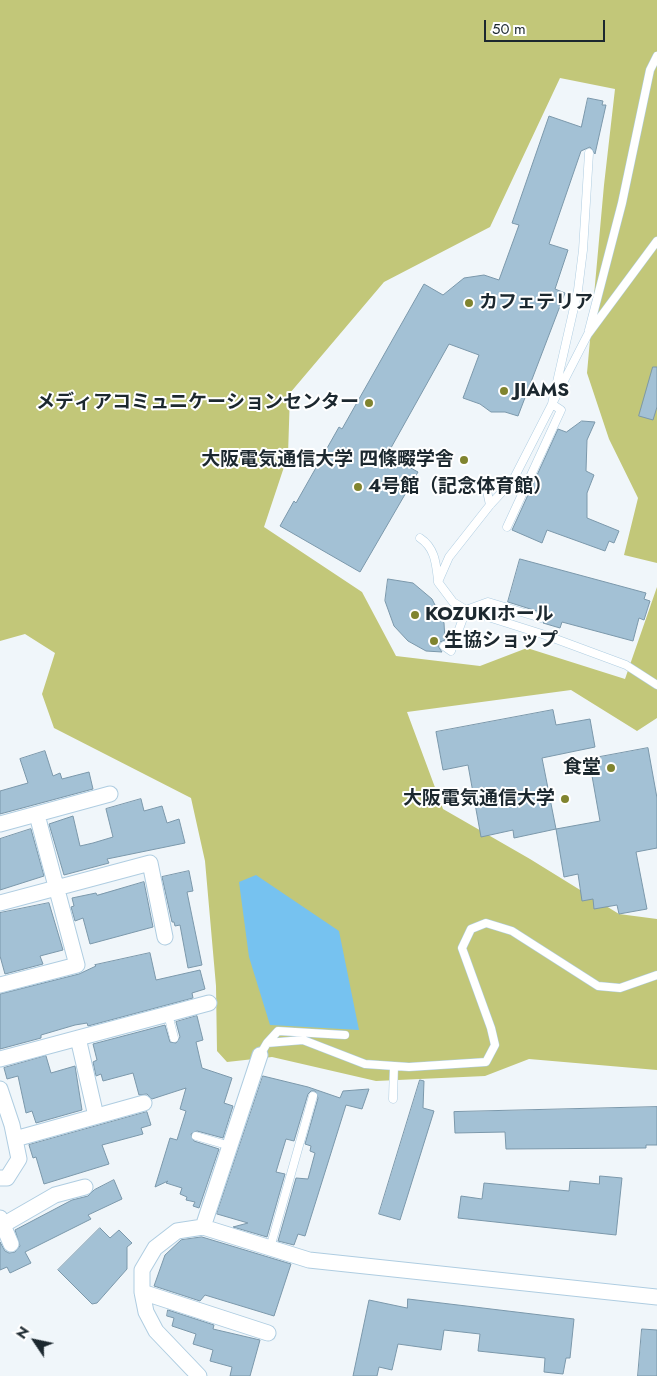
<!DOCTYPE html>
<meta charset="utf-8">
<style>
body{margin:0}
#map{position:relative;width:657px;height:1376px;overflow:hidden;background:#f0f6fa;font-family:Jost,sans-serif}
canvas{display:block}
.north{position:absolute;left:10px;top:1316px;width:50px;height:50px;-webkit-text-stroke:4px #fff;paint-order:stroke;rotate:304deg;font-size:14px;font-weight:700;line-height:20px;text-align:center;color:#1c282f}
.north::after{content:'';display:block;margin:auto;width:18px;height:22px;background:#1c282f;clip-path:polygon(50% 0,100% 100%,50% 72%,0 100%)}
.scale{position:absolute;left:484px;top:20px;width:121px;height:22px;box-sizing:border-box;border:2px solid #1c282f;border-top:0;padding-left:6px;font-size:15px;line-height:18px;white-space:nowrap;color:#1c282f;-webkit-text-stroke:4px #fff;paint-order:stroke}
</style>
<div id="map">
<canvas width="657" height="1376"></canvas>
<div class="north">N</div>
<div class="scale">50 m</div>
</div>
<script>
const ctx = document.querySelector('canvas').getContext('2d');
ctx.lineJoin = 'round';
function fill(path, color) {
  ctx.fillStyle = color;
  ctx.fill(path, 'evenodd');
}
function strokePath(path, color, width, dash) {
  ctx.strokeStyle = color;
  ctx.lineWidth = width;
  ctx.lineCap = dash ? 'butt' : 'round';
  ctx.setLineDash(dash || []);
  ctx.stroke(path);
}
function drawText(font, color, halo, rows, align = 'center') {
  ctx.font = font + ' Jost,"Noto Sans JP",sans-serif';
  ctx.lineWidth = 4;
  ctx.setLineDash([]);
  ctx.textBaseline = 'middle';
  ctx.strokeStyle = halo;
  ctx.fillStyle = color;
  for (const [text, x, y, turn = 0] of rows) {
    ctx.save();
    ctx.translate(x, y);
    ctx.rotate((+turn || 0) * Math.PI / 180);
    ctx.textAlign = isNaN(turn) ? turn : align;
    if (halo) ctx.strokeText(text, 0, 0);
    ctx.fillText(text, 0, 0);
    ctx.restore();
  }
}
const forest = new Path2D(`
 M0 0H657V563L624 555 638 498 609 439 587 373 604 185 615 89 560 78 490 227 384 282 290 393 288 455 264 527 362 592 396 656 480 666 527 648 625 679 657 587V718L637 731 571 690 407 712 443 809 530 859 619 914 657 919V1070L529 1059 485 1076 376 1081 272 1057 227 1062 217 1051 216 986 205 861 191 798 54 728 42 694 55 653 25 634 0 641Z`);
const water = new Path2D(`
 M256 875 339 931 359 1030 270 1025 249 957 239 882Z`);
const building = new Path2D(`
 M588 98 603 101 602 105H606L595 154 590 147 581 151 549 244 568 250 555 289 565 293 518 416 505 412H491L480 404 463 398 479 355 449 344 387 455 418 472 360 572 280 526 294 501 296 503 339 427 342 429 424 284 443 295 464 278 484 275 499 280 519 225 512 223 549 116 581 127Z
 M653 367H657V407L653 420 639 416Z
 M582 421 595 422 587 440 586 471 594 475 587 493V518L619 531 614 543 609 541 605 551 547 530 542 543 512 530 558 429 566 432Z
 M520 559 646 593 644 599 650 601 644 620 639 618 633 641 562 622 560 628 543 623 547 617 543 613 508 602Z
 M388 579 413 583 432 599 444 623 445 640 440 642 438 646 442 652 426 651 408 641 394 626 385 601Z
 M553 710 556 725 590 719 595 747 542 758 556 829 514 838 513 830 481 837 468 765 443 770 436 732Z
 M648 748 657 798V848L636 852 647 909 619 914 617 905 594 909 593 899 582 901 578 874 564 877 556 829 600 821 589 759Z
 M45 751 53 776 60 773 62 779 89 772 93 789 0 814V791L28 783 20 759Z
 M141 799 144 811 162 806 167 823 179 819 185 843 107 859 109 863 64 875 49 824 73 816 80 846 93 843 113 837 106 809Z
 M31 829 44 876 0 890V839Z
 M189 871 193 891 187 892 202 965 188 968 180 925 175 926 174 922H172L162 877Z
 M144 882 153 927 90 944 83 918 75 921 71 907 74 906 72 898 96 893 97 895Z
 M49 903 63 950 40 956 43 964 5 974 0 956V913Z
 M150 953 156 980 200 970 205 989 192 993 193 998 88 1026 87 1023 75 1025 41 1035V1038L0 1049V994L79 974 96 966 95 965Z
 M197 1016 203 1040 196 1042 202 1068 232 1078 224 1103 233 1106 223 1138 197 1131 191 1134 194 1141 219 1149 199 1208 193 1206 195 1202 186 1200 187 1197 180 1194 182 1188 166 1183 168 1181 155 1187 170 1138 177 1140 186 1111 180 1109 186 1088 152 1099 147 1094 139 1095 133 1073 103 1081 101 1074 96 1076 93 1062 97 1060 93 1044 165 1025 170 1042 176 1043 180 1037 176 1022Z
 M46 1056 51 1073 75 1066 82 1110 36 1123 32 1111 26 1113 18 1076 7 1079 4 1068Z
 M263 1076 308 1087 340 1098 343 1091 369 1089 362 1109 346 1105 305 1236 298 1234 294 1245 278 1241 296 1178 308 1179 315 1153 310 1151 311 1146 305 1144 318 1098 315 1091H311L308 1094 294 1141 286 1139 276 1172 285 1174 267 1237 233 1227 248 1223 217 1214Z
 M420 1080 424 1081 423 1108 434 1111 400 1220 379 1214Z
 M657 1107V1145H646V1148L506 1149 505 1132 455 1133 454 1112Z
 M147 1112 151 1125 141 1128 143 1134 102 1145 109 1164 44 1184 36 1157 33 1158 29 1145Z
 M600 1176 622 1178 616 1235 458 1218 461 1196 482 1199 484 1183 569 1191 570 1181 599 1184Z
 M114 1180 122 1199 88 1215 91 1219 25 1252 31 1263 10 1273 7 1267 0 1270V1242L5 1251 9 1253 15 1252 20 1246 15 1230 72 1200 88 1196 94 1190Z
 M100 1228 110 1238 119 1230 132 1243 127 1247V1269L97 1303 92 1304 58 1270Z
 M202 1237 291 1264 274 1316 205 1295 200 1301 154 1286 165 1255 181 1240Z
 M408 1299 574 1319 570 1358H566L563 1374 544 1372 545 1358 478 1351 480 1334 444 1330 441 1350 398 1344 392 1370 379 1367 377 1376H353L369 1300 407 1308Z
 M168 1310 214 1325 213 1329 260 1340 250 1376H230L232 1367 210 1361 213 1350 193 1344 196 1334 172 1326 174 1318 167 1316Z
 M642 1329 657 1330V1376H638Z`);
const lane = new Path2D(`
 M657 241 588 334 513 480 490 505 449 557 438 582 453 602 466 610 545 635 626 665 657 685
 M589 330 622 203 650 70 657 56
 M487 491 490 505
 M507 527 561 410 552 404 578 290 583 250 589 153
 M420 538C435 548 436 563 438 580
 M444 646 451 651 466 610 488 602 541 618
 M168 1014 174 1038
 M267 1043 278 1031 345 1035
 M260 1055 267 1043 303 1040 365 1064 409 1067 486 1062 495 1045 491 1028 462 948 471 929 486 923 512 931 598 986 620 988 657 975
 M393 1099 394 1066
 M196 1136 230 1146
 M270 1248 313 1096`);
const street = new Path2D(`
 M0 824 110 794
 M0 903 150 863 165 937
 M0 985 77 965 37 815
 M78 1038 96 1116
 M0 1059 209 1003
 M0 1089 12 1125 19 1159 7 1178H0
 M15 1139 144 1103
 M0 1218 11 1244
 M3 1225 55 1195 85 1187
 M203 1227 260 1055
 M142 1292 268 1333
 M199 1376 156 1331 146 1312 142 1292V1270L155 1248 177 1231 203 1227 309 1260 657 1297`);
const markers = [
 [469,303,5,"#80842f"],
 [504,391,5,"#80842f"],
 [369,403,5,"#80842f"],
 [464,460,5,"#80842f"],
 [358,487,5,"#80842f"],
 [415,615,5,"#80842f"],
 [434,641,5,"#80842f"],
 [611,768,5,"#80842f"],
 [565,799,5,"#80842f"]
];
const poiNames = [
 ["カフェテリア",479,303],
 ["JIAMS",514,391],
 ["メディアコミュニケーションセンター",359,403,"right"],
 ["大阪電気通信大学 四條畷学舎",454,460,"right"],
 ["4号館（記念体育館）",368,487],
 ["KOZUKIホール",425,615],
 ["生協ショップ",444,641],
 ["食堂",601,768,"right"],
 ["大阪電気通信大学",555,799,"right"]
];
fill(forest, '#c2c779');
fill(water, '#76c2f0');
fill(building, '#a3c1d5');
strokePath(building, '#7b98ab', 1);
strokePath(lane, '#afcde1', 9);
strokePath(street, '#afcde1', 17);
strokePath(lane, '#fff', 8);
strokePath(street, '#fff', 15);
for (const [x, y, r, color] of markers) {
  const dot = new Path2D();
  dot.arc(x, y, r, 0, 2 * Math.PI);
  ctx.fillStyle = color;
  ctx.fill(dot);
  strokePath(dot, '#fff', 2);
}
drawText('bold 19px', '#1c282f', '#fff', poiNames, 'left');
</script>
